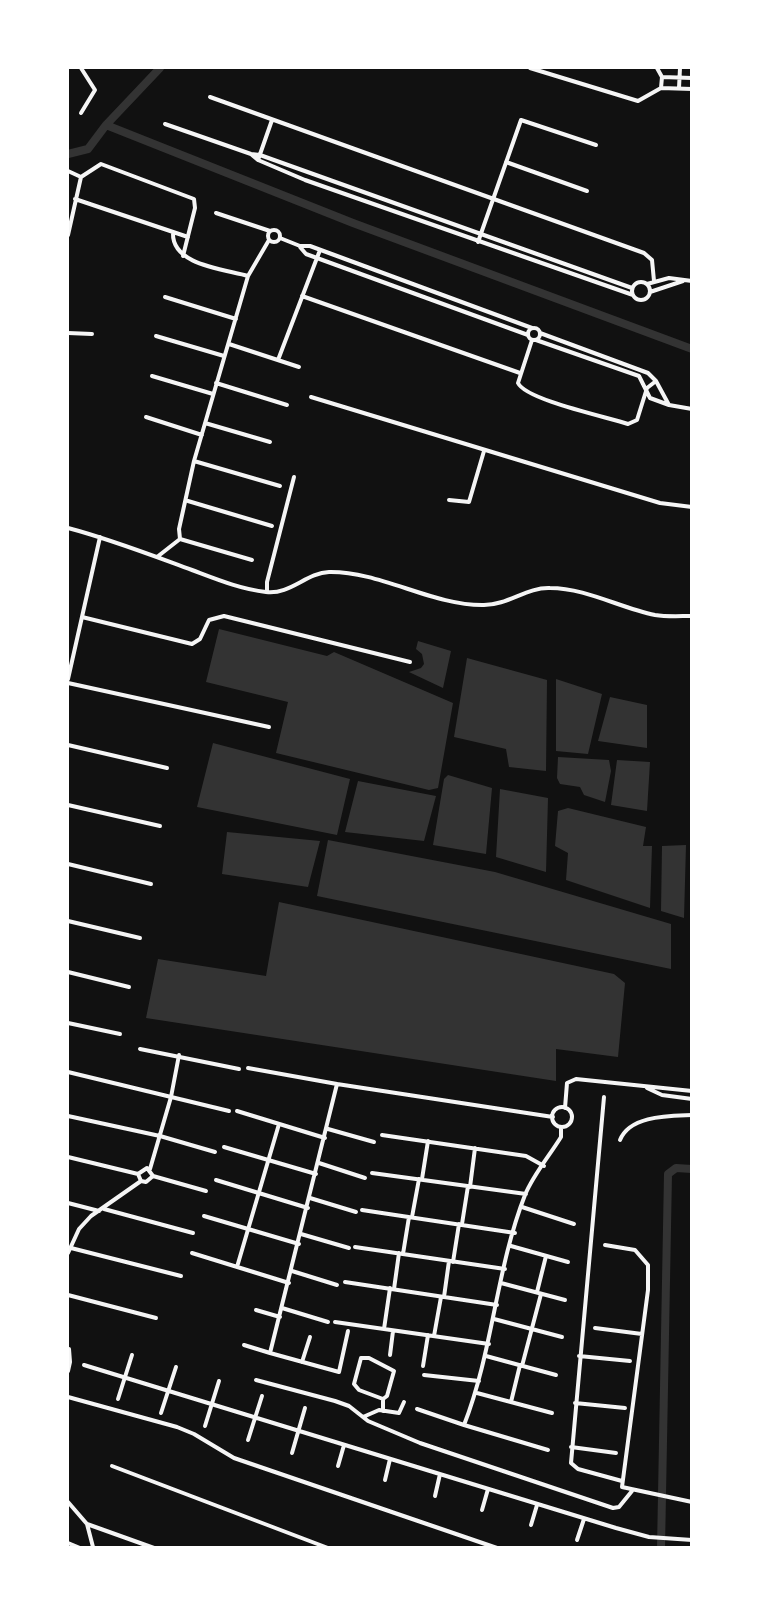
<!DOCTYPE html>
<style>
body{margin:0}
#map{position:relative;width:759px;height:1615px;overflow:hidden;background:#111;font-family:Poppins,sans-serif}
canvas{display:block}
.frame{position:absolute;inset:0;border:69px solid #fff;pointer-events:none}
</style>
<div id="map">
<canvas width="759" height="1615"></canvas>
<div class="frame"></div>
</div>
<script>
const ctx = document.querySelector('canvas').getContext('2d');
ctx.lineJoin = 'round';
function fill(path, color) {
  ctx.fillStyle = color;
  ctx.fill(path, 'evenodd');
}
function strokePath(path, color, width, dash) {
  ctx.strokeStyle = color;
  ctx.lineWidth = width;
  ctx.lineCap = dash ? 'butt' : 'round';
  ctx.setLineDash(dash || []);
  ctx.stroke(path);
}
const water = new Path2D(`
 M219 629 327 656 334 652 453 703 438 788 429 790 276 753 288 702 206 682Z
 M418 641 451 651 443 688 409 672 421 668 424 664 422 654 416 649Z
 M467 658 547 680 546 771 509 767 506 749 454 737Z
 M556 679 602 694 588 754 556 751Z
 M610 697 647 705V748L598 741Z
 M213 743 350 779 337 835 197 807Z
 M558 757 609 760 611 771 605 802 584 795 580 787 560 784 557 778Z
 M617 760 650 762 647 811 611 805Z
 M448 775 492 788 486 854 433 845 444 779Z
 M358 781 436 796 424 841 345 832Z
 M500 789 548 798 546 872 496 857Z
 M568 808 646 827 643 846H652L650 908 566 880 568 853 555 846 558 811Z
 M227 832 320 841 308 887 222 874Z
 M328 840 495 872 671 924V969L317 896Z
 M686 845 684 918 661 911 662 846Z
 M279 902 614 974 625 983 618 1057 556 1049V1081L146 1018 158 959 266 976Z`);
const canal = new Path2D(`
 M106 125 353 223 692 349
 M68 154 88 149 106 125 160 68
 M661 1548 668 1174 676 1168 692 1169`);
const minor = new Path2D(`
 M81 68 95 90 81 113
 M530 68 638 101 661 88 662 77 657 68
 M662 77 692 78
 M661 88 692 89
 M679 88 680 68
 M210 97 644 253 652 260 654 281
 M165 124 251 154 260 155 632 288
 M252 155 258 160 305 180 633 295
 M258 160 272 120
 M506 162 587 191
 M68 171 81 177
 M75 199 188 237
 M216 213 270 231
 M268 236a6 6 0 1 1 12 0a6 6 0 1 1-12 0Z
 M173 233C172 265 223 269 248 276
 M68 235 81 177 101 164 194 199 195 208 183 256
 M280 238 300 246H310L532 328
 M478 242 521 120 596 145
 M300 247 306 254 528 335
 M632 291a9 9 0 1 1 18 0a9 9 0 1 1-18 0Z
 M647 284 669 278 692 281
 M650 292 683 281
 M302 296 520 373
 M165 297 236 319
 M528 334a6 6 0 1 1 12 0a6 6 0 1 1-12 0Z
 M68 333 92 334
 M540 333 648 373 656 381 669 405
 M156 336 224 356
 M532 340 518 383C526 400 607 417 628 424L637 420 647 388 656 381
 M536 340 639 376 650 398 669 405 692 409
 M229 344 299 367
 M278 360 320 250
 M152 376 213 394
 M216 383 287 405
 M311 397 660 503 692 507
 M146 417 202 435
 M205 423 270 442
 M194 461 280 486
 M449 500 469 502 484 451
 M188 501 272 526
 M68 528C110 539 151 555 192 570 216 579 240 589 266 592 290 595 306 573 329 572 380 571 433 606 484 605 508 605 527 587 550 588 586 588 620 608 655 615 667 617 680 616 692 616
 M157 557 180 539
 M252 560 180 539 179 529 194 461 248 276 269 240
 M267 592V582L294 477
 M82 617 192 644 200 639 209 620 224 616 410 662
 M68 679 100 537
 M68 683 269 727
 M68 745 167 768
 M68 805 160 826
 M68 864 151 884
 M68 921 140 938
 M68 972 129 987
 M68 1023 120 1034
 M140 1049 239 1069
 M248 1068 337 1084 553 1117
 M68 1072 229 1111
 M337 1084 270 1353 339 1372 348 1331
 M647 1088 662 1095 692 1099
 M604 1097 571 1463 578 1469 622 1481
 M552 1117a10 10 0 1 1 20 0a10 10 0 1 1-20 0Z
 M565 1108 567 1083 576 1079 692 1091
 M237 1111 325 1138
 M68 1116 160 1136 215 1152
 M328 1129 374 1142
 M382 1135 526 1156 544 1166
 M620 1140C630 1115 670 1116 692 1115
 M224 1147 316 1174
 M68 1157 138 1174 141 1181 146 1182 153 1176 147 1168 138 1174
 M319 1163 365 1178
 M150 1169 171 1097 179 1055
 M372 1173 526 1194
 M153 1176 206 1191
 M422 1179 428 1141
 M216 1180 308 1208
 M470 1187 475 1148
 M310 1198 356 1212
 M68 1203 99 1211
 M522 1207 574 1224
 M104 1209 193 1233
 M362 1210 515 1233
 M204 1216 299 1244
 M412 1217 419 1179
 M462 1224 468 1186
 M301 1234 349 1248
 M605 1245 635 1250 648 1265V1290L622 1487 692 1502
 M511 1246 568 1262
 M355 1247 505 1269
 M71 1248 181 1276
 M68 1253 79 1229 91 1216 141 1181
 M192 1253 289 1283
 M403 1254 409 1217
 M453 1262 459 1224
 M237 1267 279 1124
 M292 1271 337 1285
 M345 1282 497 1305
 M501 1283 565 1300
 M394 1289 399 1253
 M537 1292 546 1256
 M68 1295 156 1318
 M444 1297 449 1261
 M282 1308 328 1322
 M256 1310 280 1317
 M494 1319 562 1337
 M335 1322 489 1344
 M595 1328 642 1334
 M384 1329 390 1288
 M434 1336 441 1297
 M244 1345 270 1353
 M390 1355 393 1331
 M486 1356 556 1375
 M579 1356 630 1361
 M302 1362 310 1337
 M84 1365 616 1528 649 1537 692 1540
 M423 1366 428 1335
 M522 1366 541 1294
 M68 1371 70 1362 69 1349
 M424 1375 479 1381
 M256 1380 335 1401 349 1406 368 1421 420 1443 613 1508 619 1507 632 1491
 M477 1393 552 1413
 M68 1397 177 1427 194 1434 234 1458 497 1548
 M118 1399 132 1355
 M511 1402 520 1365
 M575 1403 625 1408
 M417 1409 464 1425C493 1351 496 1269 525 1195 533 1175 550 1155 561 1137V1127
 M383 1411V1399L359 1390 354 1384 361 1358H369L394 1371 387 1396 383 1399
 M161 1413 176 1367
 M363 1417 379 1410 399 1413 404 1402
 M464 1425 548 1450
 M205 1426 219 1381
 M248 1440 262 1396
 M571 1447 616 1453
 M292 1453 305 1408
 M112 1466 328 1548
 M338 1466 344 1445
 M385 1480 390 1459
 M435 1496 440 1474
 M68 1502 87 1524 154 1548
 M482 1510 488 1489
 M87 1524 93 1547
 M531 1525 537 1505
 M577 1540 584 1519
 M68 1543 80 1548`);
fill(water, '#333');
strokePath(canal, '#333', 8);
strokePath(minor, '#f5f5f5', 4);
</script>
